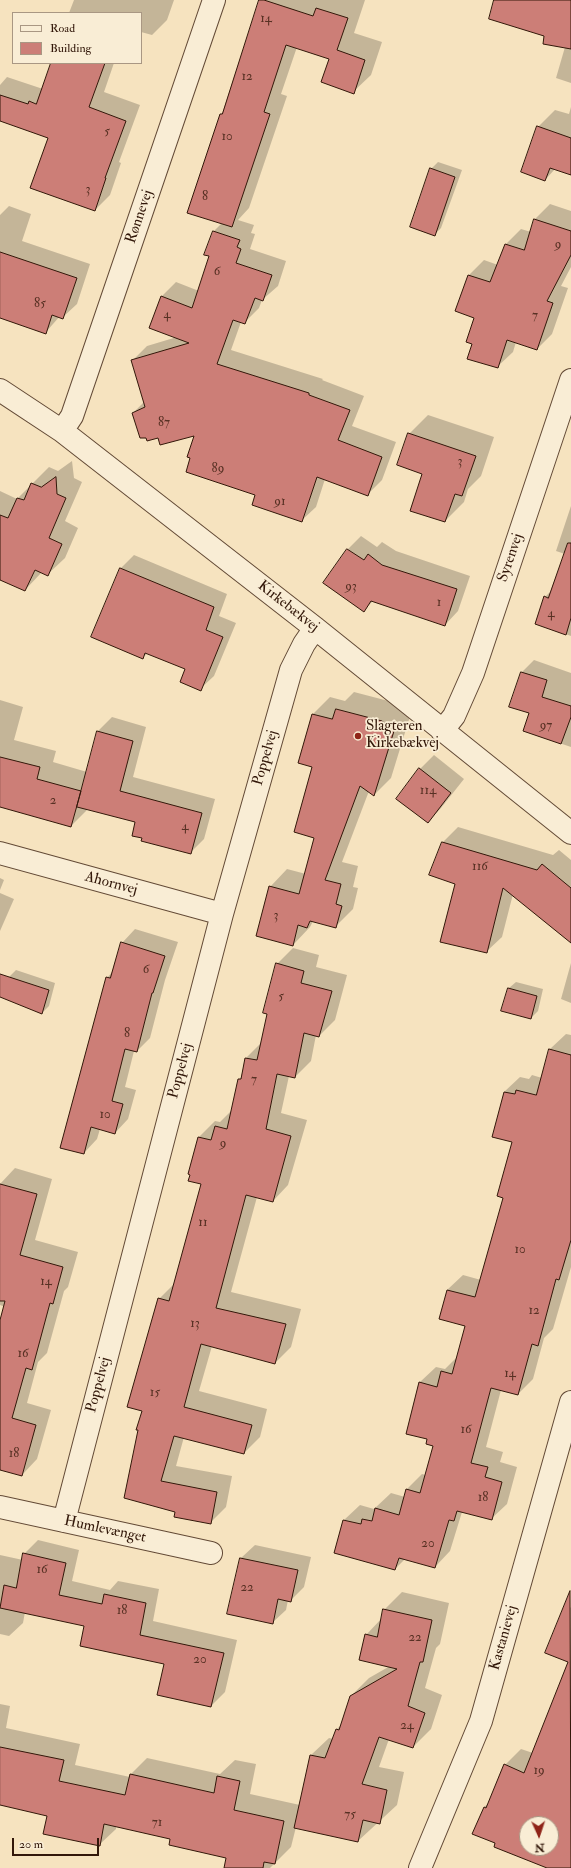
<!DOCTYPE html>
<meta charset="utf-8">
<style>
body{margin:0}
#map{position:relative;width:571px;height:1868px;overflow:hidden;background:#f6e3bf;font-family:"IM FELL Double Pica",serif}
canvas{display:block}
.legend{position:absolute;left:12px;top:12px;width:130px;height:52px;box-sizing:border-box;background:#f9edd5;border:1px solid #a99783;margin:0;padding:5px 7px;list-style:none;font-size:12px;color:#321709}
.legend li{display:flex;align-items:center;gap:8px;height:20px}
.legend b{width:20px;border:1px solid #a99783}
.north{position:absolute;left:519px;top:1816px;width:40px;height:40px;box-sizing:border-box;background:#f9edd5;border:1px solid #a99783;border-radius:50%;rotate:177deg;font-size:11px;font-weight:700;line-height:16px;text-align:center;color:#321709}
.north::after{content:'';display:block;margin:auto;width:14px;height:18px;background:#8f2418;clip-path:polygon(50% 0,100% 100%,50% 72%,0 100%)}
.scale{position:absolute;left:12px;top:1838px;width:87px;height:18px;box-sizing:border-box;border:2px solid #321709;border-top:0;padding-left:5px;font-size:12px;line-height:14px;white-space:nowrap;color:#321709;-webkit-text-stroke:3px #f9edd5;paint-order:stroke}
</style>
<div id="map">
<canvas width="571" height="1868"></canvas>
<ul class="legend">
<li><b style="height:5px;background:#f9edd5"></b>Road</li>
<li><b style="height:11px;background:#cc7e77"></b>Building</li>
</ul>
<div class="north">N</div>
<div class="scale">20 m</div>
</div>
<script>
const ctx = document.querySelector('canvas').getContext('2d');
ctx.lineJoin = 'round';
function fill(path, color) {
  ctx.fillStyle = color;
  ctx.fill(path, 'evenodd');
}
function strokePath(path, color, width, dash) {
  ctx.strokeStyle = color;
  ctx.lineWidth = width;
  ctx.lineCap = dash ? 'butt' : 'round';
  ctx.setLineDash(dash || []);
  ctx.stroke(path);
}
function drawText(font, color, halo, rows, align = 'center') {
  ctx.font = font + ' "IM FELL Double Pica",serif';
  ctx.lineWidth = 3.5;
  ctx.setLineDash([]);
  ctx.textBaseline = 'middle';
  ctx.strokeStyle = halo;
  ctx.fillStyle = color;
  for (const [text, x, y, turn = 0] of rows) {
    ctx.save();
    ctx.translate(x, y);
    ctx.rotate((+turn || 0) * Math.PI / 180);
    ctx.textAlign = isNaN(turn) ? turn : align;
    if (halo) ctx.strokeText(text, 0, 0);
    ctx.fillText(text, 0, 0);
    ctx.restore();
  }
}
const shadow = new Path2D(`
 M74 0H174L167 20 152 35 141 32V13H69Z
 M260 0H365L354 33 382 42 371 75 353 92 330 58 297 47 281 94 287 96 249 208 238 220 254 225 251 233 255 234 250 249 286 261 278 286 262 300 259 308 244 323 241 322 231 350 323 379 322 380 364 396 352 426 396 442 382 480 367 495 325 479 316 507 301 521 256 495 196 435 158 437 133 413 144 402 132 361 147 346 177 337 161 297 176 282 199 291 211 256 206 254 214 231 222 223 221 114 224 111Z
 M495 0H571V83L556 78 565 47 545 36Z
 M52 63H114L104 92 140 105 119 162 121 163 110 195 95 210 49 137 0 120V85L7 77 43 89Z
 M571 107V174L555 169 545 180 538 127 555 110 569 114Z
 M438 162 462 170 441 228 434 235 431 169Z
 M550 204 571 211V267L561 286 568 288 552 334 537 349 516 342 513 352 497 367 473 343 475 317 469 275 484 260 498 265 506 244 521 229 531 232 535 219Z
 M9 206 31 214 22 241 90 264 77 304 63 317 60 316 46 332 0 317V215Z
 M428 415 494 437 481 476 468 489 464 502 445 521 409 434Z
 M72 461 74 478 82 482 65 521 78 528 65 558 48 574 42 572 25 590 0 579V491L17 499 49 467 58 471Z
 M571 506V636L536 623 545 597 552 590 565 554 556 551Z
 M361 536 377 547 382 542 396 551 470 576 458 611 445 625 373 601 364 610 324 583 348 549Z
 M134 555 227 594 219 616 236 623 214 676 200 689 187 668 148 653 142 658 121 568Z
 M534 660 571 673V747L524 731 531 713 510 706 522 672Z
 M354 692 400 704 411 713 391 778 374 795 369 791 342 862 358 866 353 887 358 888 353 909 335 927 313 921 310 927 293 945 270 887 287 869 306 874 315 837 313 766 299 762 313 714 330 697 345 701Z
 M0 700 23 707 14 740 56 751 53 762 87 772 98 731 112 717 146 727 133 777 215 799 204 839 190 853 143 837 136 821 88 809 71 826 0 806Z
 M434 755 464 779 441 808 428 822 420 769Z
 M458 827 553 855 559 850 571 860V942L513 894 502 937 486 952 456 884 443 842Z
 M0 878 4 880 0 890Z
 M0 893 14 899 0 931Z
 M135 929 178 942 165 980 150 1038 137 1051H134L125 1087 136 1090 128 1119 115 1133 100 1129 97 1139 84 1153 107 978 113 971 122 943Z
 M293 948 319 955 316 967 347 975 335 1020 319 1036 316 1035 311 1061 295 1077 289 1076 281 1113 307 1120 288 1185 273 1201 257 1197 231 1292 301 1309 291 1347 275 1363 212 1346 199 1391 267 1409 260 1437 244 1453 184 1437 176 1466 232 1476 226 1507 210 1523 177 1511 125 1497 143 1411 159 1299 175 1283 202 1184 189 1174 199 1137 215 1121 220 1122 232 1110 246 1058 262 1042 277 964Z
 M571 963V1003L561 999Z
 M16 970 55 983 49 1006 42 1013 9 977Z
 M516 982 543 989 538 1011 531 1018 509 988Z
 M566 1034 571 1035V1267L553 1329 544 1338 533 1379 518 1394 501 1390 486 1447 503 1452 500 1462 517 1467 507 1504 491 1519 462 1512 450 1551 435 1567 405 1559 395 1569 335 1552 344 1520 360 1505 374 1509 391 1493 405 1497 406 1490 422 1474 426 1475 434 1445 428 1439 420 1382 436 1367 445 1369 458 1356 466 1326 447 1290 463 1275 481 1280 504 1197 513 1141 504 1092 520 1077 529 1079 532 1075 542 1078 550 1049Z
 M15 1168 52 1179 35 1240 78 1252 68 1287 64 1291 47 1353 38 1362 27 1403 51 1410 37 1459 22 1475 0 1469V1324L5 1307 0 1305V1184Z
 M38 1540 79 1550 72 1581 110 1590 118 1581 159 1589 153 1621 237 1640 225 1692 211 1706 165 1663 86 1625 25 1612 23 1623 9 1636 0 1634V1555L23 1560 24 1554Z
 M255 1545 311 1557 304 1587 291 1600H288L286 1610 272 1623 241 1558Z
 M402 1592 449 1603 440 1644 436 1648 425 1688 442 1695 431 1729 413 1747 389 1739 379 1767 404 1772 397 1805 358 1841 296 1827 291 1847 270 1868H225L227 1857 171 1838 116 1826V1829L99 1845 49 1815 0 1804V1704L10 1706 6 1728 80 1744 75 1765 130 1777 131 1774 147 1758 220 1774 235 1760 256 1764 250 1794 300 1805 311 1755 329 1738 334 1739 337 1729 341 1725 351 1696 369 1678 390 1666 366 1635 382 1618 384 1610Z
 M571 1607V1868H550L474 1834 484 1807 490 1802 505 1765 521 1749 533 1753 569 1662 560 1618ZM527 1824H551V1848H527Z`);
const building = new Path2D(`
 M259 0H264L313 16 316 8 348 18 337 50 365 60 354 94 321 82 329 59 286 45 264 112 270 114 232 227 187 213 220 114H222Z
 M494 0H571V49L543 44 544 36 489 19Z
 M51 63H105L89 107 126 121 105 178H106L95 211 30 188 48 138 0 121V95L28 104 29 101 36 104Z
 M537 126 571 138V175L550 168 545 181 521 172Z
 M430 168 455 177 435 236 410 227Z
 M534 219 571 231V255L547 301 553 303 537 350 507 340 498 368 467 359 472 344 466 342 474 318 455 311 468 275 490 282 505 244 524 250Z
 M213 231 240 240 237 247 241 249 236 263 272 275 263 301 255 298 245 324 233 320 217 364 309 393V395L350 410 338 440 382 457 368 496 317 477 302 522 252 505 255 495 186 472 190 458 187 457 194 436 160 445 158 438 147 441 146 438H140L132 413 145 407 131 360 189 343 149 328 161 296 192 308 209 256 204 255Z
 M0 252 77 278 63 319 52 315 46 334 0 318Z
 M408 433 476 456 462 496 455 494 445 522 410 511 422 474 397 465Z
 M56 477 57 494 66 498 49 538 62 544 48 576 35 570 25 591 0 580V515L8 518 17 498 24 500 31 483 41 487Z
 M568 543H571V618L566 635 535 624 544 596 548 598Z
 M347 549 364 560 368 554 382 565 457 589 445 626 371 601 364 612 323 583Z
 M120 568 214 607 206 630 223 637 201 691 180 682 185 669 145 653 143 659 91 637Z
 M521 672 547 680 542 697 571 706V717L561 744 523 731 529 713 509 707Z
 M336 709 382 721 394 731 374 796 360 786 325 880 341 884 336 904 342 906 336 928 310 921 307 928 298 925 293 946 256 936 269 886 299 894 314 838 294 832 312 767 298 763 312 714 332 719Z
 M97 731 133 741 120 791 202 813 191 854 141 841 142 838 132 836 135 822 77 807Z
 M0 757 40 767 37 779 81 791 71 827 0 807Z
 M419 768 451 793 428 823 396 799Z
 M442 842 537 870 542 864 571 888V943L503 888 487 953 440 942 455 884 429 875Z
 M121 942 165 956 153 993H152L137 1052 125 1049 112 1101 123 1104 115 1134 91 1127 84 1154 60 1148 106 977 110 978Z
 M276 963 304 971 301 983 332 991 319 1037 304 1033 295 1078 277 1074 266 1129 291 1136 273 1202 246 1195 216 1308 286 1324 275 1364 201 1344 184 1407 252 1425 244 1454 174 1436 161 1481 217 1492 211 1524 174 1517 175 1512 124 1498 138 1430H136L142 1411 127 1407 158 1298 169 1301 201 1184 188 1181 190 1175 188 1174 198 1137 211 1140 215 1126 227 1129 238 1079H241L245 1058 257 1060 267 1014 263 1013Z
 M0 974 49 990 42 1014 0 997Z
 M508 988 537 996 531 1019 501 1011Z
 M549 1049 571 1055V1240L559 1280 556 1279 538 1346 532 1344 518 1395 491 1388 471 1463 488 1467 485 1477 502 1482 492 1520 457 1511 454 1521 449 1520 435 1568 399 1558 395 1570 334 1553 343 1520 361 1524 362 1519 372 1521 375 1508 399 1515 406 1489 420 1493 433 1446 426 1444 427 1439 406 1434 419 1382 437 1387 441 1371 452 1374 465 1326 439 1319 447 1290 475 1297 503 1198 497 1196 512 1142 492 1137 504 1092 515 1094 516 1090 536 1095Z
 M0 1184 37 1194 20 1255 63 1267 53 1304 50 1303 32 1370 26 1368 12 1418 36 1425 22 1476 0 1470V1320L5 1301H0Z
 M23 1553 66 1563 59 1595 102 1604 104 1594 146 1603 140 1635 224 1653 211 1707 157 1695 164 1664 80 1646 84 1626 0 1608 4 1585 16 1588Z
 M240 1558 298 1570 291 1602 278 1599 273 1624 227 1614Z
 M570 1591 571 1868H547L494 1847 495 1843 472 1834 484 1807 486 1808 504 1764 524 1773 568 1662 545 1653ZM527 1824H551V1848H527Z
 M383 1609 432 1620 423 1662H420L408 1706 425 1713 413 1748 379 1737 362 1784 387 1790 380 1824 363 1820 358 1842 294 1828 310 1755 325 1758 336 1729 339 1730 350 1696 397 1669 359 1660 365 1634 377 1637Z
 M0 1747 64 1760 59 1781 125 1795 130 1774 214 1793 217 1776 240 1781 234 1810 284 1821 275 1864 264 1862 263 1868H224L226 1858 169 1845 170 1839 104 1824 100 1846 43 1834 47 1816 0 1805Z`);
const minor = new Path2D(`
 M0 390 62 431 315 628 571 833
 M62 431 72 416 214 0
 M442 731 454 716 473 673 571 380
 M0 853 222 914
 M0 1507 211 1553
 M64 1521 222 914 291 670 304 644 315 628
 M420 1868 481 1721 571 1402`);
const markers = [
 [358,736,4,"#8f2418"]
];
const numberNames = [
 ["14",266,19],
 ["12",247,77],
 ["5",107,132],
 ["10",227,137],
 ["3",88,190],
 ["8",205,197],
 ["9",558,245],
 ["6",217,272],
 ["85",40,304],
 ["4",167,315],
 ["7",535,316],
 ["87",164,423],
 ["3",460,462],
 ["89",218,469],
 ["91",280,502],
 ["93",351,587],
 ["1",439,603],
 ["4",551,614],
 ["97",546,726],
 ["114",428,791],
 ["2",53,801],
 ["4",185,827],
 ["116",480,867],
 ["3",276,916],
 ["6",146,970],
 ["5",281,997],
 ["8",127,1034],
 ["7",254,1080],
 ["10",105,1115],
 ["9",223,1144],
 ["11",203,1223],
 ["10",520,1250],
 ["14",46,1282],
 ["12",534,1311],
 ["13",195,1324],
 ["16",23,1354],
 ["14",510,1374],
 ["15",155,1393],
 ["16",466,1430],
 ["18",14,1454],
 ["18",483,1498],
 ["20",428,1544],
 ["16",42,1570],
 ["22",247,1588],
 ["18",122,1611],
 ["22",415,1638],
 ["20",200,1660],
 ["24",407,1726],
 ["19",539,1771],
 ["75",350,1815],
 ["71",157,1823]
];
const streetNames = [
 ["Rønnevej",140,217,-71],
 ["Syrenvej",511,558,-71],
 ["Kirkebækvej",288,607,38],
 ["Poppelvej",266,758,-74],
 ["Ahornvej",111,884,15],
 ["Poppelvej",181,1071,-75],
 ["Poppelvej",99,1385,-75],
 ["Humlevænget",105,1530,12],
 ["Kastanievej",504,1638,-74]
];
const poiNames = [
 ["Slagteren",366,727],
 ["Kirkebækvej",366,744]
];
fill(shadow, '#0003');
fill(building, '#cc7e77');
strokePath(building, '#321709', 1);
strokePath(minor, '#634a36', 24);
strokePath(minor, '#f9edd5', 22);
for (const [x, y, r, color] of markers) {
  const dot = new Path2D();
  dot.arc(x, y, r, 0, 2 * Math.PI);
  ctx.fillStyle = color;
  ctx.fill(dot);
  strokePath(dot, '#f9edd5', 1.5);
}
drawText('13px', '#583124', null, numberNames);
drawText('15px', '#321709', '#f9edd5', streetNames);
drawText('15px', '#321709', '#f9edd5', poiNames, 'left');
</script>
